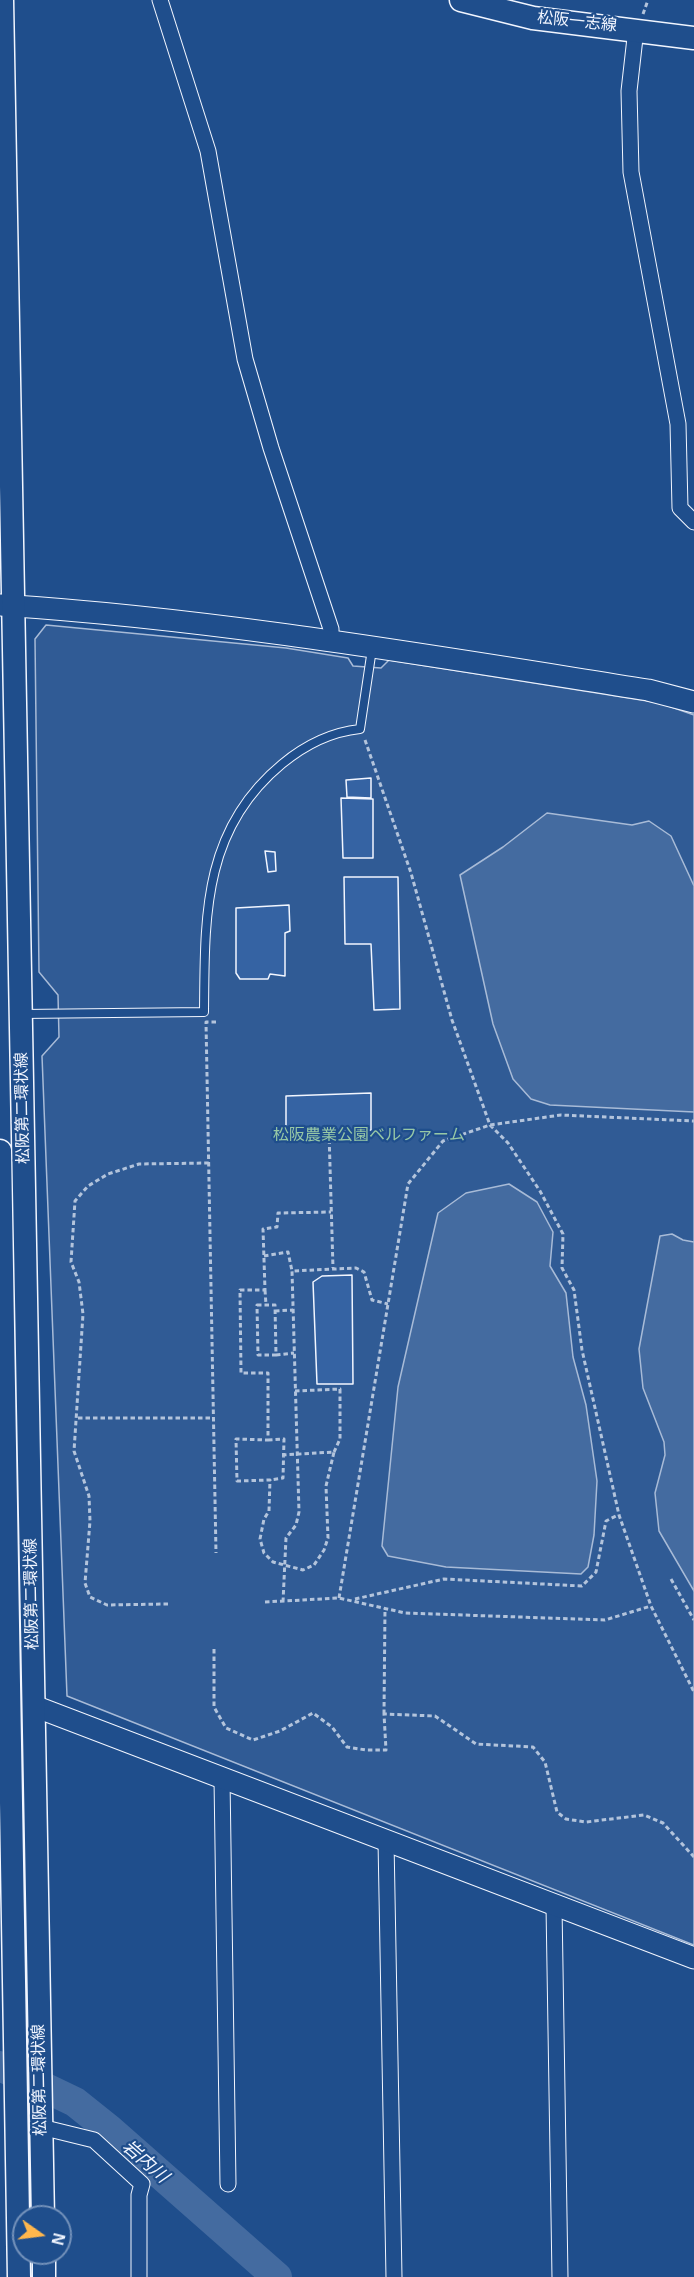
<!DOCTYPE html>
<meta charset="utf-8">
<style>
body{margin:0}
#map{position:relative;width:694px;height:2277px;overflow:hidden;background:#1f4e8c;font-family:Arial,sans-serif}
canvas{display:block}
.north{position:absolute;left:12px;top:2205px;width:60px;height:60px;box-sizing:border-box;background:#1f4e8c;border:2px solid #7391ba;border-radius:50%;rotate:104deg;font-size:16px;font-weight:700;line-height:24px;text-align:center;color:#f2f6ff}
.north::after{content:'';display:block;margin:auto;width:21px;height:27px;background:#ffb74d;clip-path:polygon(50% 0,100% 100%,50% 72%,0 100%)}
</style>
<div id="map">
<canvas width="694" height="2277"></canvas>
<div class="north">N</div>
</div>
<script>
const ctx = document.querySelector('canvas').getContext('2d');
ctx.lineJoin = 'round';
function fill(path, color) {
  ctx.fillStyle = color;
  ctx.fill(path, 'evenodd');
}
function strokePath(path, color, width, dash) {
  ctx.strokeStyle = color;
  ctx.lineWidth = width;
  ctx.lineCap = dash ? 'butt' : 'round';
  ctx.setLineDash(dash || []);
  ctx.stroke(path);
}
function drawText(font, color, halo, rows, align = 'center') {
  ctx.font = font + ' Arial,"Noto Sans JP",sans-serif';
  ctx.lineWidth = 4.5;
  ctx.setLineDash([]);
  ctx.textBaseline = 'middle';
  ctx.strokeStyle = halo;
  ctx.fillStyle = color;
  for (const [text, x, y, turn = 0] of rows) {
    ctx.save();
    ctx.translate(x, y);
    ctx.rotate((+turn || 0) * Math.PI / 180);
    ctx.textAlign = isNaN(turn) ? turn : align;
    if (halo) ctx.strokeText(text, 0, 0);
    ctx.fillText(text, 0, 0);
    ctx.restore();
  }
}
const built = new Path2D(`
 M46 625 286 648 348 658 353 666 381 668 389 660 660 703 694 715V1945L67 1696 42 1056 59 1037 58 995 39 972 35 639Z`);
const water = new Path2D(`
 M547 813 632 825 649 821 671 836 694 886V1112L550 1105 531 1099 513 1079 493 1024 460 875 503 847Z
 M509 1184 537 1202 553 1232 550 1266 566 1293 573 1357 586 1405 597 1481 594 1535 588 1567 581 1574 446 1567 388 1556 382 1546 398 1387 438 1213 466 1193Z
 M672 1234 683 1240 694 1242V1591L659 1531 655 1493 665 1455 664 1442 643 1388 639 1349 660 1236Z`);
const river = new Path2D(`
 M0 2066 75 2102 110 2130 277 2277`);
const building = new Path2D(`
 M371 778V798L347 797 346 780Z
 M341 798 373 799V858H343Z
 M265 851 275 852 276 871 268 872Z
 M344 877H398L400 1009 374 1010 371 944H345Z
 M289 905 290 931 285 933V976L270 974 268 979H240L236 973V908Z
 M371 1093V1130L286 1134V1096Z
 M352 1275 353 1384H317L313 1282 322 1276Z`);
const path = new Path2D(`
 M643 14 648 0
 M365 740 411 873 452 1020 490 1125 508 1143 540 1191 563 1234 562 1268 574 1290 582 1350 619 1515 651 1606 694 1692
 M216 1022H206L216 1553
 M329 1132 333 1268
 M264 1256 288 1252 292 1271
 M265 1290 266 1305
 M257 1305H275L276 1355H258Z
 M275 1311 293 1310
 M276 1355 294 1353
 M295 1391 340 1389V1439L334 1452
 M78 1418H213
 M268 1440 284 1439 283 1478 270 1480
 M282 1455 334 1452 326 1486 328 1538 324 1550 314 1565 303 1570 273 1562 264 1553 260 1539 264 1519 269 1511 270 1480 237 1481 236 1439 268 1440V1373H241L240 1290H265L263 1229 277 1227 278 1213 331 1212
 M671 1579 694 1620
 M339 1598 408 1184 443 1141 490 1125 561 1115 694 1121
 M355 1599 444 1579 582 1586 596 1572 606 1521 618 1515
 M265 1602 339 1598 405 1613 605 1620 651 1606
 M283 1602 286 1538 296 1525 299 1512 292 1271 356 1268 364 1272 372 1300 388 1304
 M168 1604 107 1605 90 1597 85 1583 90 1521 89 1496 74 1451 83 1314 79 1282 71 1262 75 1201 88 1186 108 1174 139 1164 210 1163
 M214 1649V1707L226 1728 253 1740 280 1731 313 1713 332 1727 347 1747 366 1750H386L384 1714 435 1716 476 1744 533 1747 545 1762 557 1812 566 1819 586 1822 644 1815 663 1823 694 1857
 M384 1714 385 1608`);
const lane = new Path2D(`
 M22 1014 204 1012C205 917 202 830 282 764 305 745 331 732 360 729L372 649`);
const street = new Path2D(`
 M160 0 208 151 245 359 271 448 331 629V641
 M636 29 629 91 631 172 678 424 680 508 694 522
 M222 1779 228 2184
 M386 1841 394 2277
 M554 1906 560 2277
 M41 2127 94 2140 142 2184 139 2195V2277`);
const secondary = new Path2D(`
 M0 605C217 619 432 656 648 690L694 702
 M34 1706 694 1958`);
const primary = new Path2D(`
 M2 0 43 2217
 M461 0 533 18 694 38
 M0 1151 19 2277
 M44 2253V2277`);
const streetNames = [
 ["松阪一志線",577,22,6],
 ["松阪第二環状線",23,1108,-91],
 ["松阪第二環状線",32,1594,-91],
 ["松阪第二環状線",40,2080,-91]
];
const parkNames = [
 ["松阪農業公園ベルファーム",369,1136]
];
const waterNames = [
 ["岩内川",145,2162,41]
];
fill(built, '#305b95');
strokePath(built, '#a8bbd7', 1.5);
fill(water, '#446ba0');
strokePath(water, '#a8bbd7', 1.5);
strokePath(river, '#446ba0', 30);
fill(building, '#3563a3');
strokePath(building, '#f2f6ff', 1.5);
strokePath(lane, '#f2f6ff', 10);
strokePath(street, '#f2f6ff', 17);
strokePath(secondary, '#f2f6ff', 23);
strokePath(primary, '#f2f6ff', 25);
strokePath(path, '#b3c4dc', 3, [4.5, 3]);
strokePath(lane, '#1f4e8c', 8);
strokePath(street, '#1f4e8c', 15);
strokePath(secondary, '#1f4e8c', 21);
strokePath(primary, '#1f4e8c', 22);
drawText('16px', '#f2f6ff', '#1f4e8c', streetNames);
drawText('16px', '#97c8a6', '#1f4e8c', parkNames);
drawText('italic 18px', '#f2f6ff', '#1f4e8c', waterNames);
</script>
